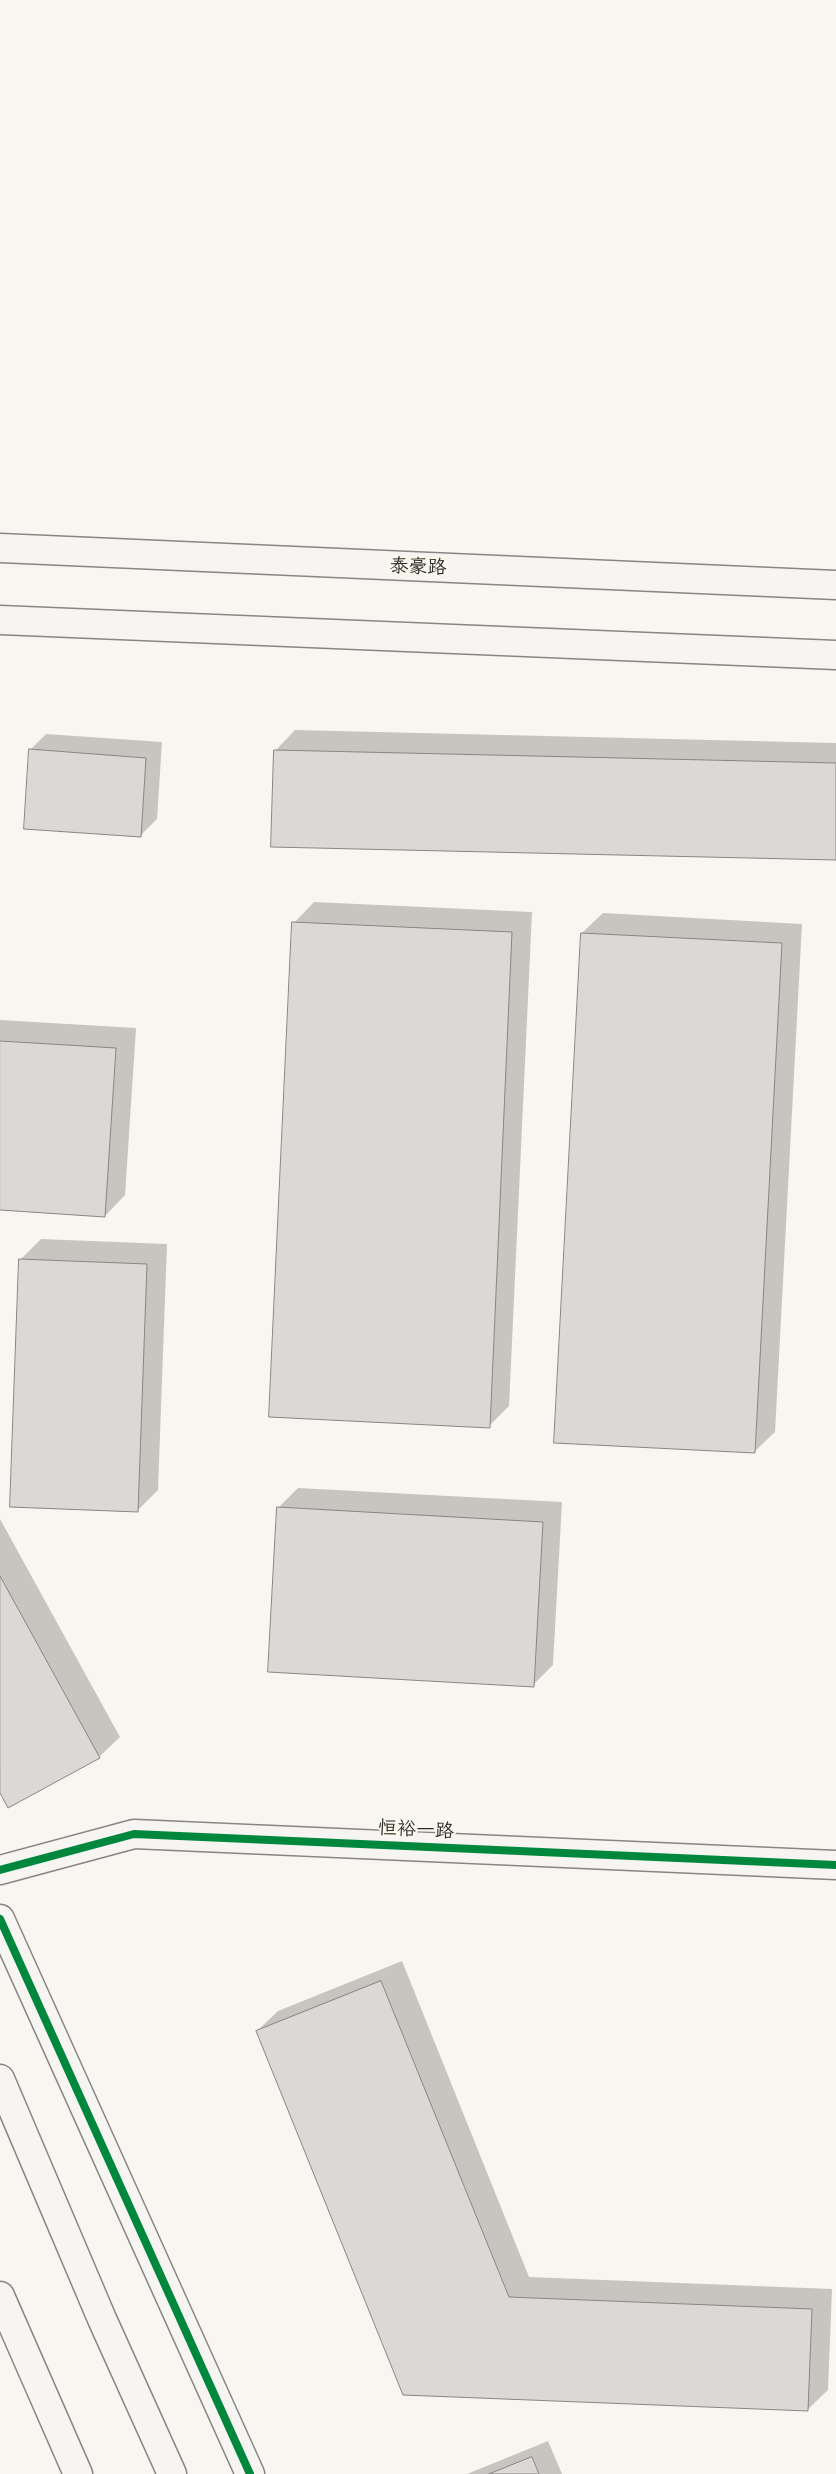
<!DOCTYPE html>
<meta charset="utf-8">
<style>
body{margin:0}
canvas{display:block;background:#f8f6f0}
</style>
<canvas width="836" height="2474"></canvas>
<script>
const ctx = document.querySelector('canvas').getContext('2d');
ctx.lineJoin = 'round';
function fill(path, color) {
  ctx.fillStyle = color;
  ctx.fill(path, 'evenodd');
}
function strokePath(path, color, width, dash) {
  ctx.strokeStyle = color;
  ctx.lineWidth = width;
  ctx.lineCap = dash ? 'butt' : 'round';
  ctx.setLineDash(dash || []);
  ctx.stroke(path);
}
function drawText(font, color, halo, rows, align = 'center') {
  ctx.font = font + ' "Comic Neue","LXGW WenKai TC",sans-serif';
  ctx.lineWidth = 4;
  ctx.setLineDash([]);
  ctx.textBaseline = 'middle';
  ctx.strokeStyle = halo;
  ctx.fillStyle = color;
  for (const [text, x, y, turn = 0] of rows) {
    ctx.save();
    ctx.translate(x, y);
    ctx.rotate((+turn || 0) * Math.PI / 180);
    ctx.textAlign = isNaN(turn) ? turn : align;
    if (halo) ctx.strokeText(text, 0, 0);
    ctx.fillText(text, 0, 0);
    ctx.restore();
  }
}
const shadow = new Path2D(`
 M295 730 836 743V859L275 751Z
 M46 734 162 742 157 819 141 835 30 750Z
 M314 902 532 912 509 1406 489 1426 294 923Z
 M603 913 802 924 775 1432 754 1452 582 933Z
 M0 1020 136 1028 125 1195 105 1216 0 1209Z
 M41 1239 167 1244 158 1490 138 1510 20 1260Z
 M298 1488 562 1502 553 1665 533 1685 278 1508Z
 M0 1519 120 1737 99 1757 0 1791Z
 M402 1961 529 2277 832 2289 828 2390 807 2410 404 2394 257 2031 278 2011Z
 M548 2441 562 2474H467Z`);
const building = new Path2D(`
 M29 749 146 758 141 837 24 829Z
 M274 750 836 763V860L271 847Z
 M292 922 512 932 490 1428 269 1417Z
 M581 933 782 943 755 1453 554 1443Z
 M0 1041 116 1048 105 1217 0 1210Z
 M19 1259 147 1264 138 1512 10 1507Z
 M277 1507 543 1522 534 1687 268 1672Z
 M0 1576 100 1758 8 1808 0 1793Z
 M381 1981 509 2297 812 2309 808 2411 403 2395 256 2031Z
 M532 2457 539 2474H489Z`);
const street = new Path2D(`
 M0 1870 134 1834 836 1865
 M0 1919 250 2474`);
const secondary = new Path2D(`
 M0 548 836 585
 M0 620 836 655
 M0 2079 102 2319 172 2474`);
const highway = new Path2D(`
 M0 2296 78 2474`);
const cycleway = new Path2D(`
 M0 1870 134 1834 836 1865
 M0 1919 250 2474`);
const streetNames = [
 ["泰豪路",418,567,2],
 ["恒裕一路",416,1830,3]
];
fill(shadow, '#0003');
fill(building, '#dbd9d6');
strokePath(building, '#878684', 1);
strokePath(street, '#878684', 31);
strokePath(secondary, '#878684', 31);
strokePath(highway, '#878684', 31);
strokePath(street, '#f6f5f1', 28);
strokePath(secondary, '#f6f5f1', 28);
strokePath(highway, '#f6f5f1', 28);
strokePath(cycleway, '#00873e', 8);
drawText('19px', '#2b2b2b', '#fbf7ec', streetNames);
</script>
